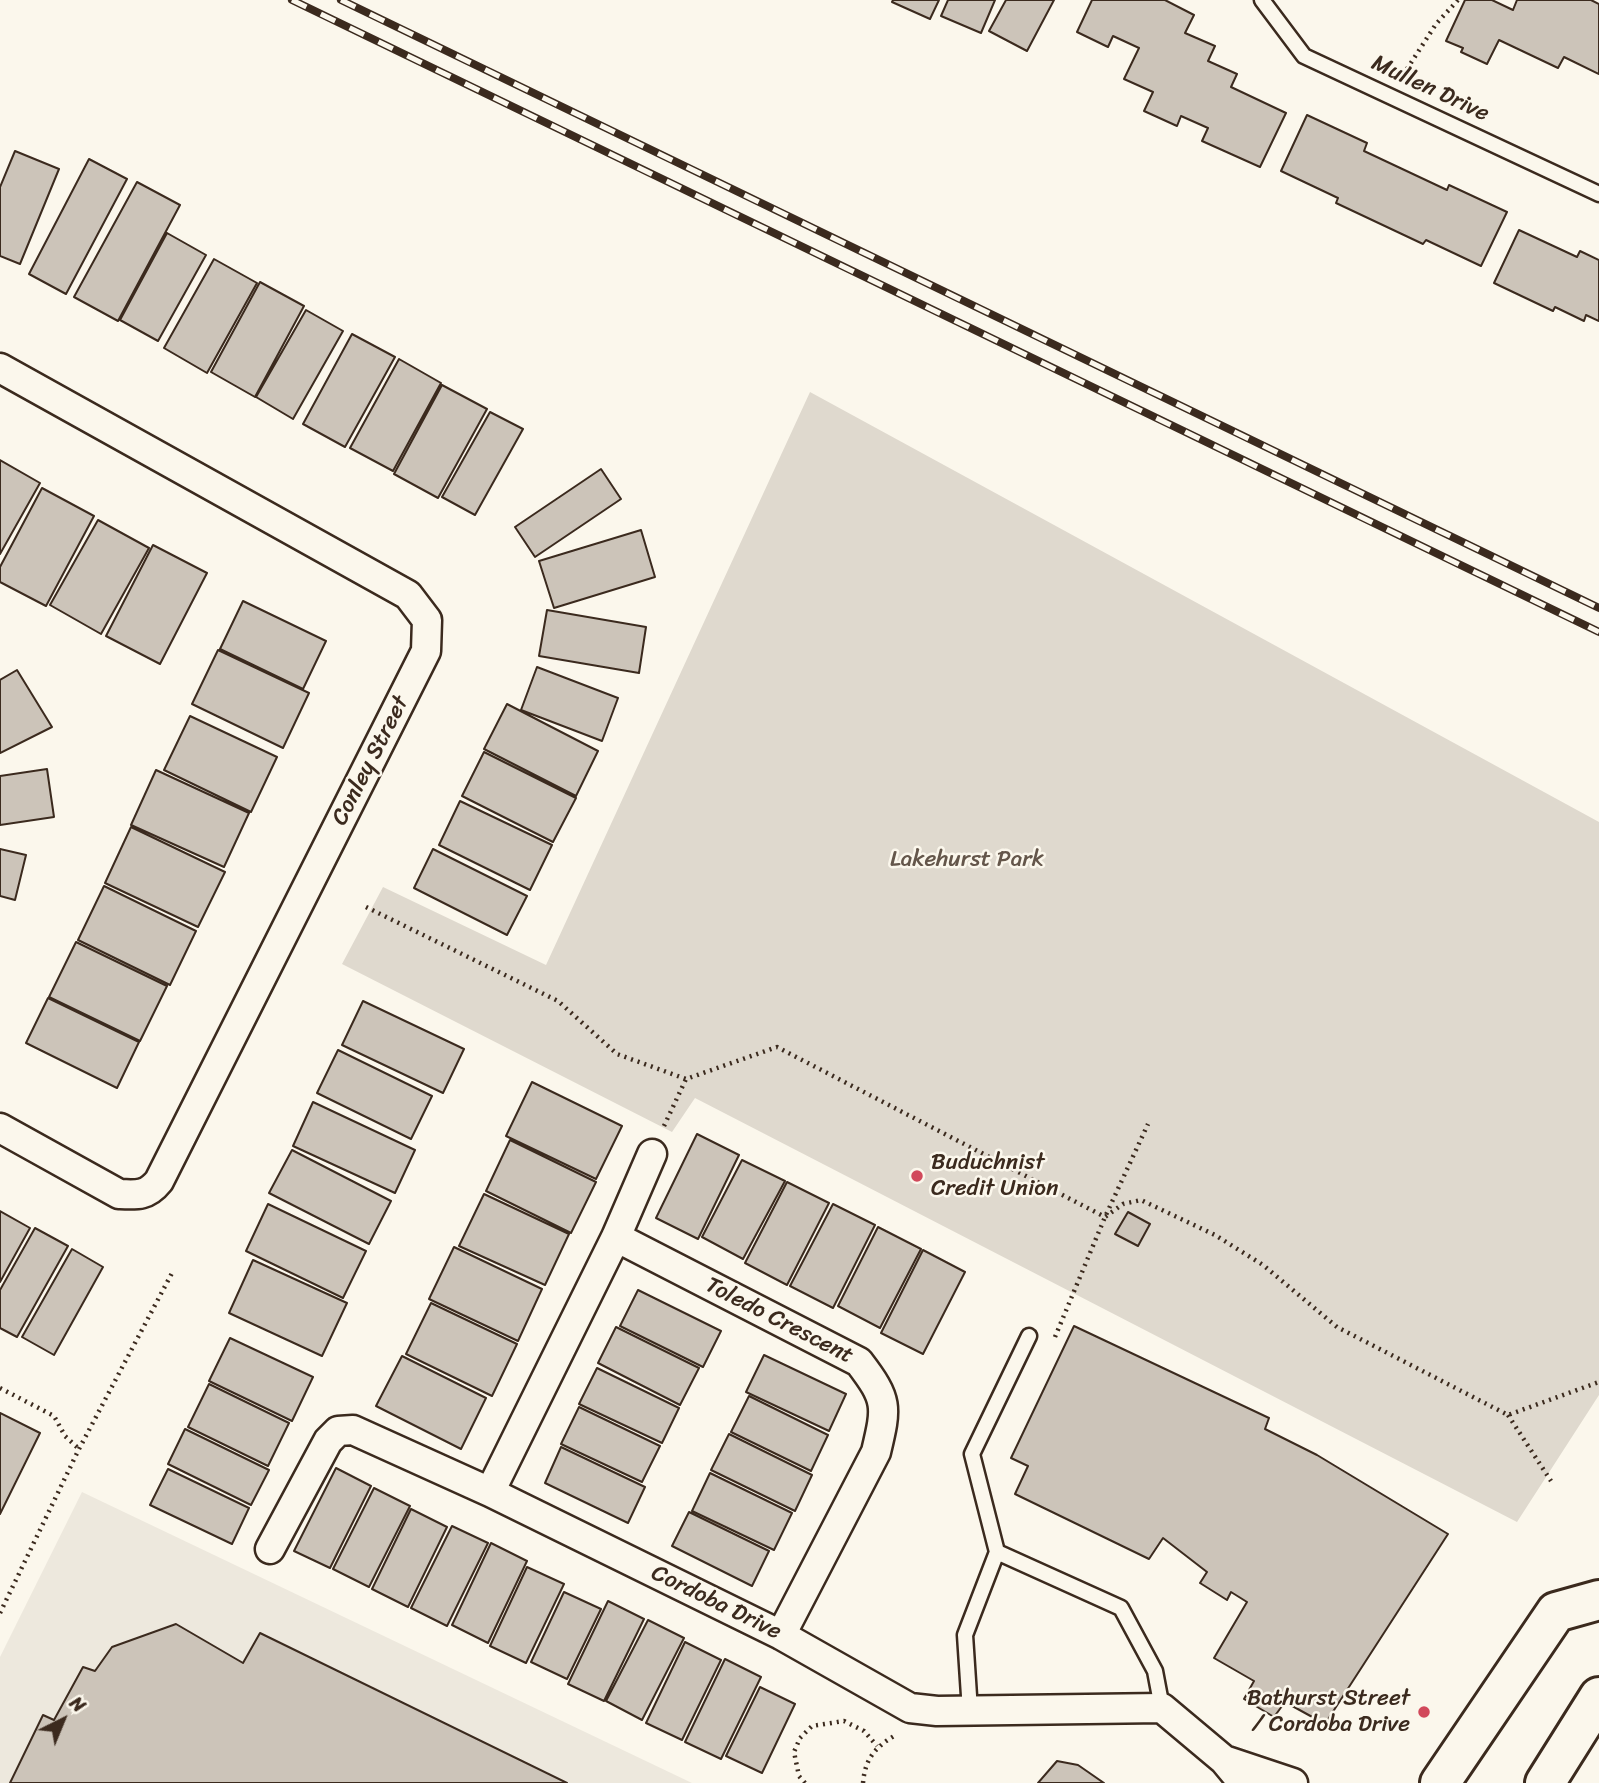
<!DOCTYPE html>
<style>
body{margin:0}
#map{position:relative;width:1599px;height:1783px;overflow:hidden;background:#fbf7ec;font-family:Sriracha,sans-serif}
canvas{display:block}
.north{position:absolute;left:28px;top:1685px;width:70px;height:70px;-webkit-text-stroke:5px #fbf7ec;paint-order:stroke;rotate:43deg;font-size:19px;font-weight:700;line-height:28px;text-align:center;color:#3b2a1e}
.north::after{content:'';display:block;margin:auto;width:24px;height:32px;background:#3b2a1e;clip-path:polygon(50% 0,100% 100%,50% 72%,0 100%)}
</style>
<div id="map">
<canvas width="1599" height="1783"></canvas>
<div class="north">N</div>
</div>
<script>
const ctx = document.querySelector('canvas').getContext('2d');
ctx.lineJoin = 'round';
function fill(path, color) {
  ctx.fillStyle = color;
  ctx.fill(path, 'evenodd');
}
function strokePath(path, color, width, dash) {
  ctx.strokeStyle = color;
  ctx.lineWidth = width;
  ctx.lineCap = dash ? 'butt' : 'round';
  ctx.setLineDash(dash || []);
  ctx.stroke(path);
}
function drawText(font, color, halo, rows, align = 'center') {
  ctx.font = font + ' Sriracha,sans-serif';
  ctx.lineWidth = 5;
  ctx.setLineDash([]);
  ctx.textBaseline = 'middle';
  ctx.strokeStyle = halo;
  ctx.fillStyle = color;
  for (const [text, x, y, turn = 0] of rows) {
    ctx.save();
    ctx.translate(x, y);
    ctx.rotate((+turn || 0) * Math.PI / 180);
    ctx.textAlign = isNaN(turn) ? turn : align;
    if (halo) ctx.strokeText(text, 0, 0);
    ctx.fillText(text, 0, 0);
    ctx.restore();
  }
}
const built = new Path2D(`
 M82 1492 692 1783H0V1657Z`);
const green = new Path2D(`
 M810 392 1599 822V1395L1517 1522 695 1098 672 1132 342 964 383 887 546 965Z`);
const building = new Path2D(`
 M893 0H939L930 19 892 2Z
 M948 0H995L981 33 941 16Z
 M1006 0H1054L1027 51 989 31Z
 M1092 0H1165L1194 15 1185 33 1215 46 1208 61 1237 74 1231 87 1286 113 1260 167 1202 141 1208 128 1181 116 1177 126 1144 111 1153 92 1124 79 1139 48 1113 36 1108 47 1077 32Z
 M1465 0H1492L1513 10 1517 0H1591L1599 4V74L1564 57 1558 68 1499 40 1487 64 1461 52 1463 48 1446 41Z
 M1307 115 1367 143 1364 151 1447 190 1449 185 1507 212 1481 266 1426 240 1423 244 1336 203 1338 198 1281 171Z
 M15 151 59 169 20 264 0 256V187Z
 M89 159 127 179 66 294 29 274Z
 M137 182 180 205 118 321 74 297Z
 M1519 230 1577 257 1580 251 1599 260V321L1586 315 1584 321 1555 307 1553 311 1494 283Z
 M167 233 206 255 158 341 120 320Z
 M214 259 257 283 207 373 164 348Z
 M260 282 304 306 255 397 211 372Z
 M306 310 343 331 293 419 256 397Z
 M352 334 395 357 345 447 303 424Z
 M399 359 441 383 393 471 350 448Z
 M442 385 487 409 438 498 394 474Z
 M490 412 523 429 475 515 442 497Z
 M0 460 40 483 0 554Z
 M601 469 621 499 535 557 515 527Z
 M42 488 94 516 46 606 0 582V567Z
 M98 520 149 548 101 634 50 605Z
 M641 530 655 577 554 608 539 561Z
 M153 545 207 573 160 664 106 636Z
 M243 601 326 641 303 689 220 649Z
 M547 610 646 627 639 673 539 656Z
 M218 650 309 693 283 748 192 704Z
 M537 667 618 698 602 741 521 710Z
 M17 670 52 727 0 753V680Z
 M507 704 598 751 576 796 484 749Z
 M190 716 277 757 251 812 164 770Z
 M484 752 576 798 553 842 462 796Z
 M47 769 54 817 0 825V776Z
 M156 770 249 813 224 867 131 825Z
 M460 801 552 845 530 890 439 845Z
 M131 827 225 872 198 927 105 883Z
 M0 849 26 855 15 900 0 896Z
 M433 849 527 896 507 935 414 888Z
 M104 886 196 931 170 985 78 940Z
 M76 942 167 986 140 1041 49 997Z
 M48 998 139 1042 117 1088 26 1043Z
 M363 1001 464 1049 443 1093 342 1045Z
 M338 1050 432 1096 411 1139 317 1093Z
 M532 1082 622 1126 596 1179 506 1136Z
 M313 1102 415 1150 395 1193 293 1146Z
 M697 1134 739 1155 698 1239 656 1218Z
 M510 1140 596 1182 571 1233 486 1191Z
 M292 1150 391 1201 369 1244 269 1193Z
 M742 1160 785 1181 743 1259 702 1237Z
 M787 1182 829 1203 787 1285 745 1263Z
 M484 1194 569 1234 545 1285 459 1246Z
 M268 1204 366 1251 343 1298 246 1251Z
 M833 1204 875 1225 833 1308 790 1286Z
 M0 1211 30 1228 0 1282Z
 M1128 1212 1150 1224 1138 1246 1115 1234Z
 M878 1227 921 1249 880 1328 838 1306Z
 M35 1228 68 1246 17 1337 0 1328V1290Z
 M454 1247 542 1289 518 1341 429 1299Z
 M72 1249 103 1267 54 1355 22 1337Z
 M923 1250 965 1272 923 1354 881 1333Z
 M253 1260 347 1303 322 1356 229 1313Z
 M638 1290 721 1331 703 1367 620 1326Z
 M431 1303 517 1344 492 1396 406 1354Z
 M1074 1326 1269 1418 1265 1429 1317 1455 1448 1534 1325 1724 1285 1702 1274 1717 1244 1699 1254 1681 1214 1658 1247 1602 1231 1592 1227 1600 1200 1583 1207 1572 1163 1538 1149 1559 1015 1494 1028 1466 1011 1458Z
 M616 1327 699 1368 680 1405 598 1363Z
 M230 1338 313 1377 292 1421 209 1381Z
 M764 1355 846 1394 829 1431 746 1392Z
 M402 1356 486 1398 461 1449 376 1406Z
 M597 1368 679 1408 662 1443 579 1404Z
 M209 1384 289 1423 268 1466 188 1427Z
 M749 1396 828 1435 811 1471 731 1432Z
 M579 1407 660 1446 642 1482 561 1444Z
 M0 1413 40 1433 0 1514Z
 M185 1429 269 1470 251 1505 168 1464Z
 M729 1434 812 1475 795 1511 711 1470Z
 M561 1447 645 1487 628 1523 545 1483Z
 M336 1468 371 1486 330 1568 294 1551Z
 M168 1469 249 1508 232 1544 150 1505Z
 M710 1473 792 1513 774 1550 692 1511Z
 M374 1488 410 1506 369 1587 333 1569Z
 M411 1509 447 1527 408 1607 372 1589Z
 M689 1512 769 1551 752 1586 672 1546Z
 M452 1526 488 1543 447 1626 411 1608Z
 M491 1543 527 1561 488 1643 452 1625Z
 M527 1567 564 1584 526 1663 490 1646Z
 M564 1592 601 1609 567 1679 531 1662Z
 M608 1601 644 1619 604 1701 568 1684Z
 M648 1620 684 1638 642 1720 606 1701Z
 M176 1624 243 1663 260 1633 567 1783H10L43 1715 54 1720 83 1667 95 1671 112 1647Z
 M685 1642 721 1660 682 1740 646 1723Z
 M725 1659 761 1677 721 1759 685 1742Z
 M760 1687 795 1704 762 1773 726 1756Z
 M1057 1761 1078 1765 1104 1783H1038Z`);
const path = new Path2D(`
 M1407 69 1436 24 1458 0
 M366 907 558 1001 617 1054 686 1079 777 1047 1105 1217 1123 1204 1141 1200 1215 1235 1263 1265 1337 1327 1508 1415 1599 1382
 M664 1126 686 1079
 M1055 1337 1105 1217 1148 1124
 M0 1388 54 1416 65 1436 79 1449
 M1508 1415 1551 1481
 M0 1613 79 1449 172 1273
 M805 1783 799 1776 794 1752 800 1738 812 1726 844 1721 864 1731 877 1746
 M863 1783C865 1760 874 1748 894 1736`);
const service = new Path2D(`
 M1262 0 1304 56 1599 194
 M997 1552 972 1454 1029 1336
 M970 1711 965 1635 997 1552 1121 1608 1155 1671 1162 1708`);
const minor = new Path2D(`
 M0 368 408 595 427 620 426 651 159 1181C147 1196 137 1195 119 1194L0 1128
 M616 1237 859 1362C888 1400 887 1406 876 1452L781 1635
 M490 1492 616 1237 652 1154
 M270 1549 328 1441 338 1431 353 1430 490 1492 781 1635 910 1708 937 1711 1162 1708 1224 1760 1243 1783
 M1224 1760 1293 1783`);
const secondary = new Path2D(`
 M1440 1783 1556 1612 1599 1600
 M1545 1783 1599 1697`);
const rail = new Path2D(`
 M292 0 1599 632
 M341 0 1599 608`);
const markers = [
 [917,1176,7,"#d1495b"],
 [1424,1712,7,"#d1495b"]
];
const streetNames = [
 ["Mullen Drive",1430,89,25],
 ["Conley Street",371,761,-63],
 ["Toledo Crescent",779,1321,27],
 ["Cordoba Drive",716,1603,26]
];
const parkNames = [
 ["Lakehurst Park",967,860]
];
const poiNames = [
 ["Buduchnist",931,1163],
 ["Credit Union",931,1189],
 ["Bathurst Street",1410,1699,"right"],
 ["/ Cordoba Drive",1410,1725,"right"]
];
fill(built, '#ede8dd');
fill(green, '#dfd9ce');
fill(building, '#ccc4b9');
strokePath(building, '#3b2a1e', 2);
strokePath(service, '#3b2a1e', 19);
strokePath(minor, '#3b2a1e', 33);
strokePath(secondary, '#3b2a1e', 44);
strokePath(path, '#3b2a1e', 4.5, [2, 5]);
strokePath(service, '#fbf7ec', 14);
strokePath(minor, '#fbf7ec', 28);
strokePath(secondary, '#fbf7ec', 38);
strokePath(rail, '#3b2a1e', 8);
strokePath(rail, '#fbf7ec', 5, [16]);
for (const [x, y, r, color] of markers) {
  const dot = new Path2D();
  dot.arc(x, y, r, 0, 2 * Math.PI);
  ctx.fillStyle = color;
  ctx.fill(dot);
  strokePath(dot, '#fbf7ec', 2.5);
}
drawText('23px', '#3b2a1e', '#fbf7ec', streetNames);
drawText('23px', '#64564a', '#fbf7ec', parkNames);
drawText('23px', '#3b2a1e', '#fbf7ec', poiNames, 'left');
</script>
